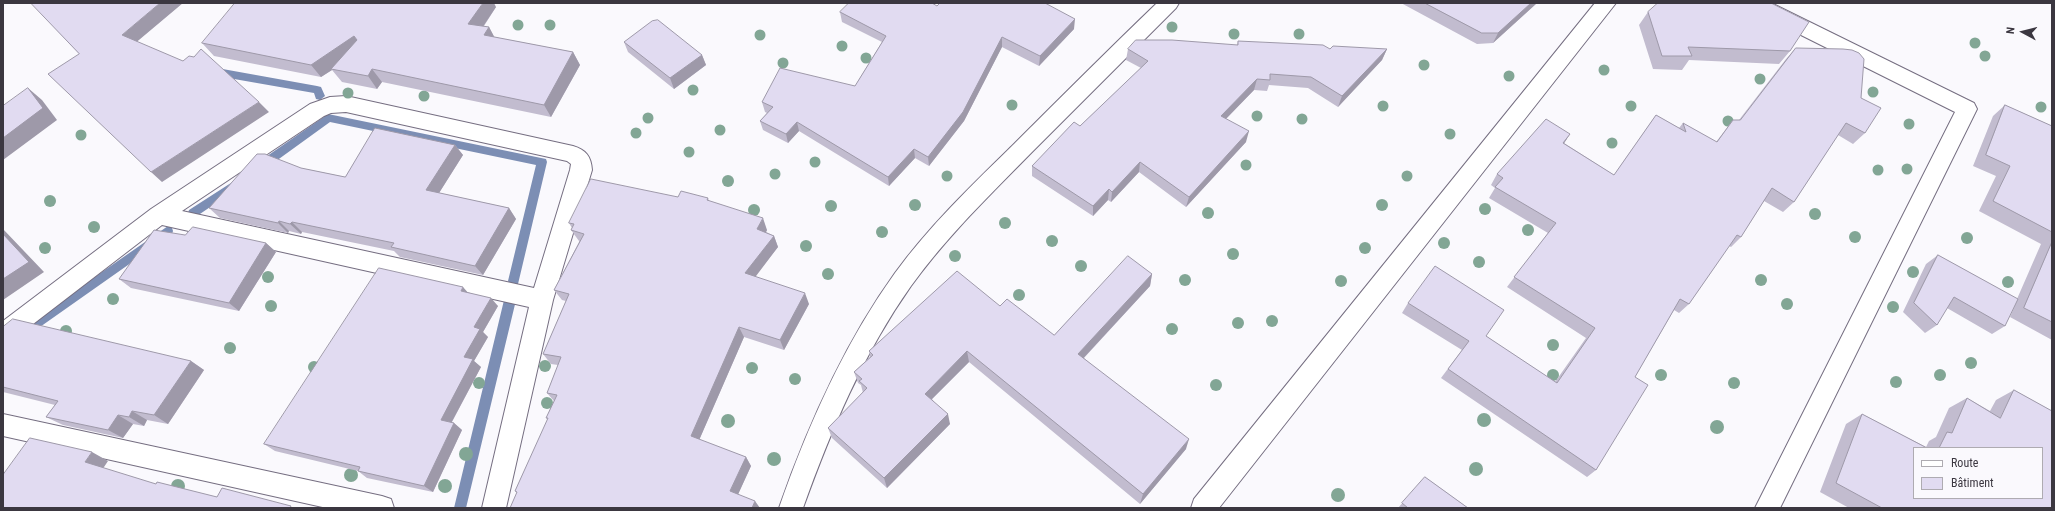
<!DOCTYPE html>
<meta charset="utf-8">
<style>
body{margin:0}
#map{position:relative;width:2055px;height:511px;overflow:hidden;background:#faf9fd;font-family:"Roboto Condensed",sans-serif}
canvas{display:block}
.frame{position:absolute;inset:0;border:4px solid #3b3740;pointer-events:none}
.legend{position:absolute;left:1913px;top:447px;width:130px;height:52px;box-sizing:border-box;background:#faf9fd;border:1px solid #aeabb1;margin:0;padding:5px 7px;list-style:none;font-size:12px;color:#3b3740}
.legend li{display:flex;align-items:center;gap:8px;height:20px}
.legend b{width:20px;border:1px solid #aeabb1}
.north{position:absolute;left:2003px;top:12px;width:40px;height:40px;-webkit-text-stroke:3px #faf9fd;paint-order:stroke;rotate:277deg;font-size:11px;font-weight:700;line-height:16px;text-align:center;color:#3b3740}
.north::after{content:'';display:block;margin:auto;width:14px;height:18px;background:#3b3740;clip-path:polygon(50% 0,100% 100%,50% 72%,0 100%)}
</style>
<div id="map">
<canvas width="2055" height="511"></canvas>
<div class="frame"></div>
<ul class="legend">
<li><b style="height:5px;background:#fff"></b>Route</li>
<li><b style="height:11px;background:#e1dbf1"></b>Bâtiment</li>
</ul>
<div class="north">N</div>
</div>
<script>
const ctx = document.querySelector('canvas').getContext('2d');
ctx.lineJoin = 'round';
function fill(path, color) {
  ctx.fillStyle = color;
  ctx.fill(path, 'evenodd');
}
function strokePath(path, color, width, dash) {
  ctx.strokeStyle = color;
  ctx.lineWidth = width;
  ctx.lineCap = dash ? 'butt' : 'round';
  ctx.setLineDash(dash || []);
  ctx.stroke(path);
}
const stream = new Path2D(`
 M217 68 317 86 321 87 325 96 320 100 316 99 314 93 217 76 212 72Z
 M328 114 546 159 547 162 518 284 514 286 510 284 508 281 536 165 330 122 265 169H257L256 166 257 163Z
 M234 181 238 182 239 185 238 188 197 216H189L188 213 189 210Z
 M168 226 172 228 173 231 172 234 3 353V341Z
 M511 291 515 293 517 296 466 508H454L505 296 507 293Z`);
const minor = new Path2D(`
 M1157 3H1179L1176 8C1128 56 1080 104 1032 152 990 195 946 237 911 286 863 354 831 430 803 508H779C808 425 844 344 895 273 930 225 973 184 1015 143 1062 96 1109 49 1157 3Z
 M1595 3H1616L1219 508H1191L1194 499Z
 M1744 3H1771L1974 103 1977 109 1780 508H1755L1955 112 1747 8Z
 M346 96 573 146C586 150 591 156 592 170L553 300 506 508H482L529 307 162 225 11 341 3 344V321L151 209 310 104 330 97ZM346 112 567 161 571 164 570 170 534 288 182 211 324 116 331 113Z
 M3 414 382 496 391 499 394 508H327L3 436Z`);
const trees = [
 [518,25,5.5],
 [550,25,5.5],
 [1172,27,5.5],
 [1234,34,5.5],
 [1299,34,5.5],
 [760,35,5.5],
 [1975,43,5.5],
 [842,46,5.5],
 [1985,56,5.5],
 [866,58,5.5],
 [783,63,5.5],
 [1424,65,5.5],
 [1604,70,5.5],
 [1509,76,5.5],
 [1760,79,5.5],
 [693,90,5.5],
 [1873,92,5.5],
 [348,93,5.5],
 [424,96,5.5],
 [1012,105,5.5],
 [1383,106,5.5],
 [1631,106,5.5],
 [2041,107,5.5],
 [1257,116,5.5],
 [648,118,5.5],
 [1302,119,5.5],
 [1728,121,5.5],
 [1909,124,5.5],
 [720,130,5.5],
 [636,133,5.5],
 [1450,134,5.5],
 [81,135,5.5],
 [1612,143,5.5],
 [689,152,5.5],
 [815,162,5.5],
 [1246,165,5.5],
 [1907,169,5.5],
 [1878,170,5.5],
 [775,174,5.5],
 [947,176,5.5],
 [1407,176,5.5],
 [728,181,6],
 [50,201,6],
 [915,205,6],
 [1382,205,6],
 [831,206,6],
 [1485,209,6],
 [754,210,6],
 [1208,213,6],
 [1815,214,6],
 [1005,223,6],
 [94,227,6],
 [1528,230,6],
 [882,232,6],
 [1855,237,6],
 [1967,238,6],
 [1052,241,6],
 [1444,243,6],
 [806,246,6],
 [45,248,6],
 [1365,248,6],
 [1233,254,6],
 [955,256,6],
 [1479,262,6],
 [1081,266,6],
 [1913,272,6],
 [828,274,6],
 [268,277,6],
 [1185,280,6],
 [1761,280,6],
 [1341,281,6],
 [2008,282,6],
 [1019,295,6],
 [113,299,6],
 [1787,304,6],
 [271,306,6],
 [1893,307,6],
 [1272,321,6],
 [1238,323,6],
 [1172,329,6],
 [66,331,6],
 [1553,345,6],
 [230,348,6],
 [1971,363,6],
 [545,366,6],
 [314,367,6],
 [752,368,6],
 [1553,375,6],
 [1661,375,6],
 [1940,375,6],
 [795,379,6],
 [1896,382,6],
 [479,383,6],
 [1734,383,6],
 [1216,385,6],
 [547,403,6],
 [1484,420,7],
 [728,421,7],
 [1717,427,7],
 [466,454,7],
 [774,459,7],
 [1476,469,7],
 [351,475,7],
 [178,486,7],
 [445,486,7],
 [1338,495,7]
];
const wall = new Path2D(`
 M1401 3H1537L1493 43 1477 44Z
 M937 6 1074 29 1039 66 1002 47 964 121 929 166 915 158 889 186 799 131 788 143 763 130 760 121 767 113 765 112 762 102 855 86 882 42 842 22 840 12Z
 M496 7 484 26 489 27 494 37 573 52 580 65 551 117 382 82 377 89 342 82 332 70 321 77 214 56 202 43Z
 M1648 12 1790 51 1779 64 1689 60 1682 70 1653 69 1639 25Z
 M1238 41 1330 49H1387L1382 60 1338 107 1308 88 1269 85 1267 91 1254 90 1226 119 1246 142 1186 207 1139 172 1111 202 1108 200 1093 216 1032 176V166L1080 126 1141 68 1126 60 1128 49 1237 45Z
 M624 42 702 55 706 65 674 89 628 52Z
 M1796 48 1861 98 1865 133 1853 144 1838 135 1794 202 1783 212 1764 201 1741 237 1731 247 1729 246 1689 304 1679 313 1674 310 1635 377 1596 470 1587 477 1441 378 1462 350 1402 313 1408 303 1486 336 1555 382 1586 338 1507 287 1548 233 1489 198 1495 188 1491 185 1497 174 1570 134 1564 143 1614 175 1656 115 1679 128 1683 123 1716 142 1733 120H1739L1786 59Z
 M2005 105 2052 126V340L2010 317 2016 303 2005 326 1992 334 1947 308 1937 325 1925 333 1903 312 1926 264 1938 255 2017 299 2041 244 1979 211 1996 176 1973 166 1993 116Z
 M455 145 463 155 439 193 509 208 516 219 483 275 400 257 394 251 302 232 301 234 289 231 288 233 220 218 209 208 301 168 345 177Z
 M678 197 708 198 709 201 767 230 766 232 774 236 778 247 755 276 809 304 784 350 744 337 699 440 746 457 751 466 738 494 760 508H510L517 493 515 491 548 419 546 418 554 401 547 393 558 365 551 364 543 354 566 301 562 300 554 290 579 242V241L571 230 572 228 569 223Z
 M266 243 276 252 239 311 131 288 119 279Z
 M1152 274 1150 286 1084 358 1186 449 1140 504 969 362 932 399 950 424 887 488 832 438 828 428 863 393 861 385 858 383 854 372 870 357 869 351 1000 306 1054 335Z
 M468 292 498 306 483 332 488 337 474 361 481 367 452 422 454 423 462 430 433 492 367 478 358 471 275 451 264 444Z
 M3 327 191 361 204 370 168 424 147 420 144 426 133 424 123 438 63 425 46 417 55 405 3 392Z
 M2014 390 2052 411V508H1849L1820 492 1846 424 1862 414 1926 447 1929 441 1936 437 1949 408 1967 398 1990 411 1996 400ZM1914 448H2042V498H1914Z
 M1425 477 1468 508H1398Z`);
const shadedWall = new Path2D(`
 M160 3H183L133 45 122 35Z
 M483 3H494L496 7 476 37 468 24Z
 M1531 3H1537L1493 43 1498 33Z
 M1075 19 1074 29 1039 66 1040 56Z
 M489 27 496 40 484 35Z
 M354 36 364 49 331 69 332 70 321 77 311 65Z
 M1002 37V47L964 121 929 166 928 157Z
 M1387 49 1382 60 1338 107 1342 96Z
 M573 52 580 65 551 117 544 105Z
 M702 55 706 65 674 89 670 78Z
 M372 69 382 82 377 89 368 76Z
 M1257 79 1254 90 1218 127 1221 116Z
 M28 88 42 100 57 120 3 160V138Z
 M259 102 269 112 162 182 151 172Z
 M797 122 799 131 788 143 786 134Z
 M1249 131 1246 142 1186 207 1189 197Z
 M1570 134 1563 145V143Z
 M455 145 463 155 434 201 426 190Z
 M914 149 915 158 889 186 888 177Z
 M1140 162 1139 172 1111 202 1112 192Z
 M1109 189 1108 200 1093 216V206Z
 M509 208 516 219 483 275 475 266Z
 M763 218 767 230 762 240 757 229Z
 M279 221 289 231 288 233 278 223Z
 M292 222 302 232 301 234 290 224Z
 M3 229 44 272 3 300Z
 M774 236 778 247 750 284 745 273Z
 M266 243 276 252 239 311 229 303Z
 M1152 274 1150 286 1077 365 1078 354Z
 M463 287 470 295 461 291Z
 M805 293 809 304 784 350 780 340Z
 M491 298 498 306 483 332 488 337 474 361 481 367 449 427 441 420 464 357 474 327Z
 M739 327 744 337 697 445 691 436Z
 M967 351 969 362 927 404 925 394Z
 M191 361 204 370 168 424 154 415Z
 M132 411 147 420 144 426 129 417Z
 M948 414 950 424 887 488 884 478Z
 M118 415 133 424 123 438 108 430Z
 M454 423 462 430 433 492 424 486Z
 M1189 439 1186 449 1140 504 1143 494Z
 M92 452 108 461 102 470 85 462Z
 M746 457 751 466 736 499 730 491Z
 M755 501 760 508H752Z`);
const building = new Path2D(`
 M31 3H160L122 35 183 61 189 56 194 57 201 49 259 102 151 172 48 74 79 54Z
 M235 3H483L468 24 489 27 484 35 573 52 544 105 372 69 368 76 331 69 357 40 354 36 311 65 202 43Z
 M849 3H932L937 6 940 3H1045L1075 19 1040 56 1002 37 963 112 928 157 914 149 888 177 797 122 786 134 760 121 773 107 762 102 780 68 855 86 886 36 840 12Z
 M1425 3H1531L1498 33H1482Z
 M1658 3H1771L1809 22 1790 51 1688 47 1692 56H1662L1648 12Z
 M658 20 702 55 670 78 624 42 652 21Z
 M1136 40H1172L1238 45V41L1323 45 1330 49 1333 46 1387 49 1342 96 1311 77 1270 74V80L1257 79 1221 116 1249 131 1189 197 1140 162 1112 192 1109 189 1093 206 1032 166 1074 122 1080 126 1148 61 1128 49Z
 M1796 48 1843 49 1852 50 1859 53 1864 59 1861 98 1881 108 1865 133 1846 123 1794 202 1772 188 1741 237 1737 235 1689 304 1680 299 1635 377 1648 385 1596 470 1448 369 1469 341 1408 303 1435 266 1504 310 1486 336 1557 383 1595 328 1514 277 1556 223 1495 187 1503 178 1497 174 1546 119 1570 134 1563 143 1614 175 1656 115 1686 132 1683 123 1717 142 1733 120H1740Z
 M28 88 43 108 3 138V106Z
 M2005 105 2052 126V232L1993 201 2010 166 1986 155Z
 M375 128 455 145 426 190 509 208 475 266 391 247 394 243 292 222 290 224 279 221 278 223 209 208 257 154H265L301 168 345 177Z
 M591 179 678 197 681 191 708 198 707 200 763 218 757 229 774 236 745 273 805 293 780 340 739 327 691 436 746 457 730 491 755 501 752 508H510L517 492 515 491 548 418H546L557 395 547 393 561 357 543 354 569 294 554 290 584 234 571 230 574 224 569 223Z
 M193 227 266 243 229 303 119 279 154 230 185 235Z
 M3 234 29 262 3 279Z
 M2052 242V322L2024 308Z
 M1938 255 2018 299 2005 326 1954 297 1937 325 1914 303Z
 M1128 256 1152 274 1078 354 1189 439 1143 494 967 351 925 394 948 414 884 478 828 428 867 388 859 381 862 379 854 372 873 355 869 351 957 271 1000 306 1007 299 1054 335Z
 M379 268 463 287 461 291 491 298 474 327 480 329 464 357 473 359 441 420 454 423 424 486 358 471 360 467 264 444Z
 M13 319 191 361 154 415 132 411 129 417 118 415 108 430 46 417 58 401 3 387V327Z
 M2014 390 2052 411V508H1882L1836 483 1862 414 1927 448H1914V498H2042V448H1939L1947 432 1952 433 1967 398 2000 418Z
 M30 438 92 452 85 462 156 484 157 482 217 497 222 488 291 506 290 508H3V475Z
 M1425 477 1468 508H1408L1402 503Z`);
fill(stream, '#7c8eb4');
strokePath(minor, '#756e81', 2);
fill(minor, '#fff');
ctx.fillStyle = '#82a695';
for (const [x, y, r] of trees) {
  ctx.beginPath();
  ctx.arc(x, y, r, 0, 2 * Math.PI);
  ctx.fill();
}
fill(wall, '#c2bccf');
fill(shadedWall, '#9e99a9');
fill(building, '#e1dbf1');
strokePath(building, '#9e99a9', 1);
</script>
